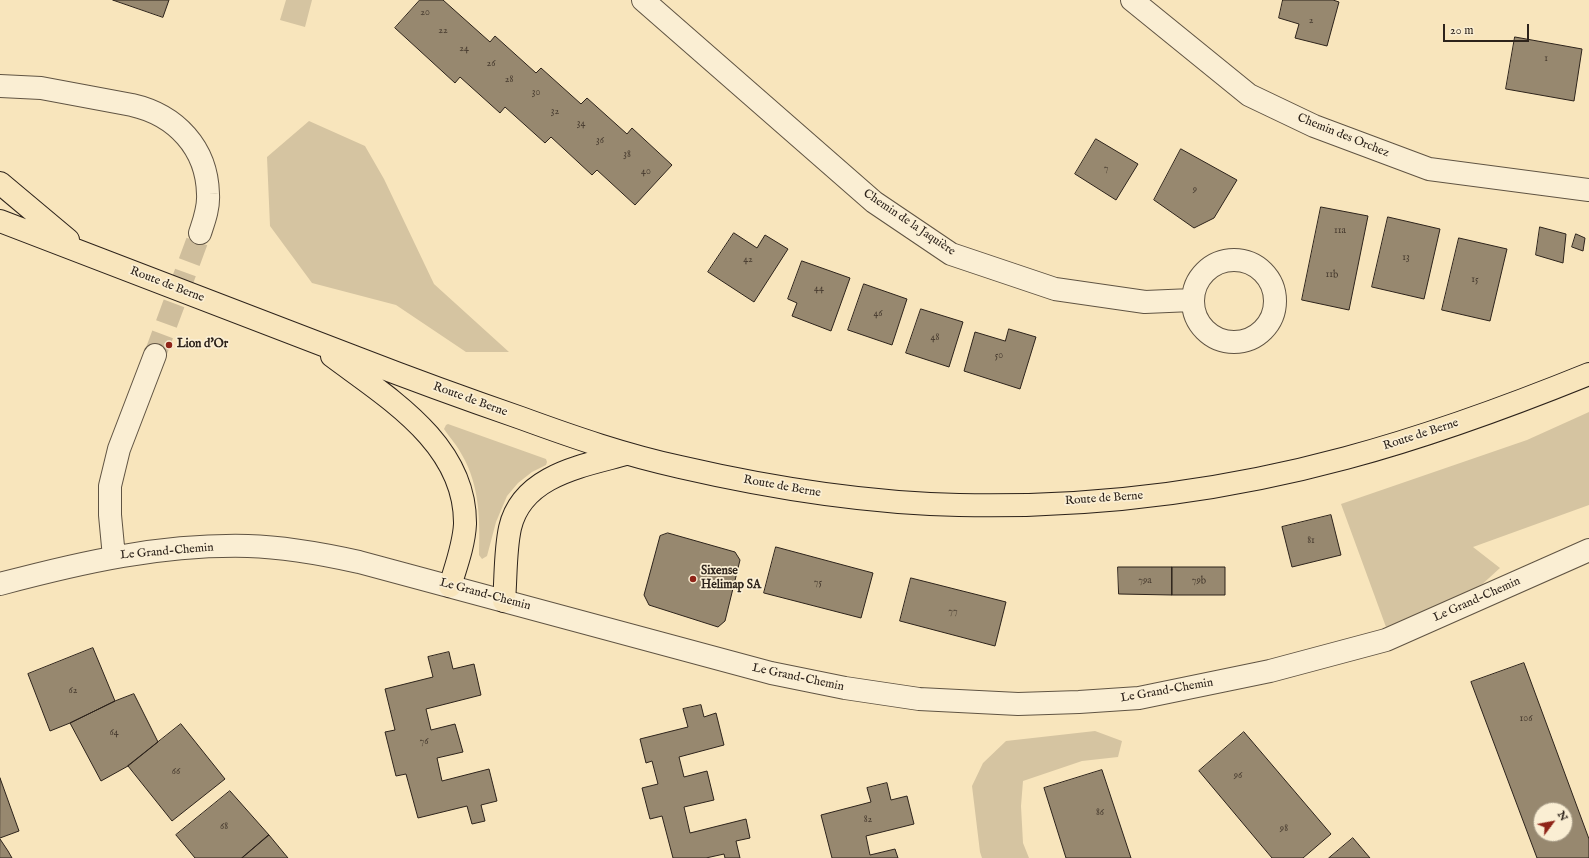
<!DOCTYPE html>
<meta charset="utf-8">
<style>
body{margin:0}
#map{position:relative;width:1589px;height:858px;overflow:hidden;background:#f8e5bc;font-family:"IM FELL English",serif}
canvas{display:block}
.north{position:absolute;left:1533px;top:802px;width:40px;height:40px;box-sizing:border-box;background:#faeed3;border:1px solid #a89d89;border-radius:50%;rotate:58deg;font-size:11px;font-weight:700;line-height:16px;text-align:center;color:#2d231b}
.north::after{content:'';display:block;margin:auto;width:14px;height:18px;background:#8f2418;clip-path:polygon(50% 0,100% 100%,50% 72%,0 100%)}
.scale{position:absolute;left:1443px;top:24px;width:86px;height:18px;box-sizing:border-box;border:2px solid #2d231b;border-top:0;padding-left:5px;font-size:12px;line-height:14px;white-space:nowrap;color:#2d231b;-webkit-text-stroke:3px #faeed3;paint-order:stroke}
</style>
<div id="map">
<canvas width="1589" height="858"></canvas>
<div class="north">N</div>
<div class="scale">20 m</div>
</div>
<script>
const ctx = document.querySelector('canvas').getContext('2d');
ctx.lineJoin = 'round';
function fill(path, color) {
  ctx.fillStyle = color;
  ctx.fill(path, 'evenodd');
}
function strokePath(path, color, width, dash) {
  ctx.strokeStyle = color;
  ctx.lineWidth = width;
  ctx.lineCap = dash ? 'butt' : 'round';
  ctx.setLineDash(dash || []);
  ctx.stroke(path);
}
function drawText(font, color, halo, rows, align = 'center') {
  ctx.font = font + ' "IM FELL English",serif';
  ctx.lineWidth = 3.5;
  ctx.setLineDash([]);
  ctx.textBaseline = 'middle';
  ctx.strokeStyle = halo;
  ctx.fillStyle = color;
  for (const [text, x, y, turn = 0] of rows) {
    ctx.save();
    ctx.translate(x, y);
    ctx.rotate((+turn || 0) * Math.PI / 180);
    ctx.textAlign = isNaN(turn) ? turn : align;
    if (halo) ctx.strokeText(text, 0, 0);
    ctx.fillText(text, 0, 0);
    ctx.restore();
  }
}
const green = new Path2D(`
 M286 0H312L305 27 280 20Z
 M309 121 365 146 384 179 434 284 509 352H466L396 305 312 283 270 226 267 157Z
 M1589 412V505L1473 547 1500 568 1477 589 1415 616 1386 627 1341 504 1527 440Z
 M448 424 546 459 547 462 546 465 532 472 518 483 507 496 496 522 487 556 482 559 479 555C480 521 480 486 462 455 457 445 450 438 444 429L446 425Z
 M1095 731 1122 741 1118 757 1082 761 1023 781 1021 806 1023 843 1029 858H982L980 852 972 786 983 763 1006 741Z`);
const building = new Path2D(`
 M113 0H169L163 17Z
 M420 0H443L490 42 495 36 536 73 541 68 581 104 587 98 627 134 632 128 672 165 635 205 597 170 592 175 551 137 545 143 505 107 500 113 460 77 455 83 395 28Z
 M1283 0H1333L1339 2 1327 46 1295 38 1299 24 1279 18Z
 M1515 37 1582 49 1574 101 1506 89Z
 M1096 139 1138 164 1116 200 1075 174Z
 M1181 149 1237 180 1214 218 1194 228 1154 200Z
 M1321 207 1368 216 1349 310 1302 300Z
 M1388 217 1440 229 1424 299 1372 287Z
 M1540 227 1566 234 1563 263 1536 255Z
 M734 233 757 248 765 235 788 249 754 302 708 272Z
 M1576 234 1585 238 1583 251 1572 247Z
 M1459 238 1507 249 1490 321 1442 310Z
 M802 261 850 278 831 331 792 316 797 303 788 299Z
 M864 284 907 299 892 345 848 330Z
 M921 309 963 322 949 367 906 353Z
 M1009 329 1036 337 1020 389 964 371 975 332 1005 341Z
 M1331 515 1341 555 1292 567 1282 527Z
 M668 533 735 552 740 560 725 621 718 627 649 605 644 595 660 536Z
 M776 547 873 573 861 618 764 593Z
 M1118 567H1172V595L1119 594Z
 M1172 567H1225V595H1172Z
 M911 578 1006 602 995 646 900 621Z
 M93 648 115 701 70 723 50 731 28 674Z
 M449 652 453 669 474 664 481 695 426 709 431 730 455 724 463 752 437 758 442 781 489 769 497 801 481 805 485 821 472 824 467 806 418 818 406 774 396 776 385 732 395 730 385 689 433 677 428 657Z
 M1524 663 1589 839V858H1537L1471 682ZM1541 810H1565V834H1541Z
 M134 694 158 742 128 766 101 781 70 723 115 701Z
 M701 705 704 717 716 713 724 745 679 757 684 777 707 771 714 800 684 807 690 833 746 819 750 838 736 841 740 858H725L724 854 706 858H673L662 816 650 819 642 788 658 784 652 761 646 763 640 739 688 727 683 709Z
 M181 724 225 779 172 821 128 766Z
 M1244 732 1331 834 1303 858H1272L1199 771Z
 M1102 770 1131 858H1066L1044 788Z
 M0 778 19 831 0 838Z
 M887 783 891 800 907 796 914 824 866 836 870 855 895 849 898 858H832L821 815 871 802 867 788Z
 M230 791 269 835 242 858H195L176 835Z
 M269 835 288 858H242Z
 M1353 838 1370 858H1329Z
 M0 839 8 851 12 858H0Z`);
const streetTunnel = new Path2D(`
 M155 355 200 233`);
const street = new Path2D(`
 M643 0 874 202 951 254 1055 289 1145 302 1192 300
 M1132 0 1249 95 1314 126 1429 169 1589 190
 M0 86 41 88 132 105C176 115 207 148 208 194 209 208 204 221 200 233
 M1193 301a41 41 0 1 1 82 0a41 41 0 1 1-82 0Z
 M114 557 110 515V486L119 449 155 355
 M0 584C83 562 162 544 248 546 286 547 323 554 359 562L771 673 845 688 919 699 1018 704 1079 702 1139 698 1270 671 1386 640 1589 550`);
const primary = new Path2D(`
 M0 183 68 240
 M0 221C119 266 238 312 357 358 411 379 466 399 521 418 573 437 625 455 680 467 771 488 865 503 959 505 1089 508 1220 492 1346 458 1428 436 1510 406 1589 374
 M332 356C388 398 466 444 465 524 464 545 456 566 450 586
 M504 601C506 577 505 551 510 528 522 475 583 466 626 454`);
const markers = [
 [169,345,4,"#8f2418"],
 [693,579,4,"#8f2418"]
];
const numberNames = [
 ["20",425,13],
 ["2",1311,21],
 ["22",443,31],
 ["24",464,49],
 ["1",1546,59],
 ["26",491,64],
 ["28",509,80],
 ["30",536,93],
 ["32",555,112],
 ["34",581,124],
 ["36",600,141],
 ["38",627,155],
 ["7",1106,169],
 ["40",646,172],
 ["9",1195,190],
 ["11a",1340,231],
 ["13",1406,258],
 ["42",748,260],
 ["11b",1332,275],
 ["15",1475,280],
 ["44",819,289],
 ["46",878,314],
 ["48",935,338],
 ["50",999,356],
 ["81",1311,541],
 ["79a",1145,581],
 ["79b",1199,581],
 ["75",818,583],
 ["77",953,612],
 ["62",73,691],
 ["106",1526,719],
 ["64",114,733],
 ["76",424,742],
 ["66",176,772],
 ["96",1238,776],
 ["86",1100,813],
 ["82",868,820],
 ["68",224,827],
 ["98",1284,829]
];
const streetNames = [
 ["Chemin des Orchez",1343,136,22],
 ["Chemin de la Jaquière",909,223,34],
 ["Route de Berne",167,285,21],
 ["Route de Berne",470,400,20],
 ["Route de Berne",1421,435,-18],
 ["Route de Berne",782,487,10],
 ["Route de Berne",1104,499,-4],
 ["Le Grand-Chemin",167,552,-5],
 ["Le Grand-Chemin",485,595,15],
 ["Le Grand-Chemin",1477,600,-24],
 ["Le Grand-Chemin",798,678,12],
 ["Le Grand-Chemin",1167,691,-10]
];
const poiNames = [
 ["Lion d'Or",177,345],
 ["Sixense",701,572],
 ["Helimap SA",701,586]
];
fill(green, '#d5c4a1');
fill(building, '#97886f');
strokePath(building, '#2d231b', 1);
strokePath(streetTunnel, '#cfbe9c', 22, [22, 11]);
strokePath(street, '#605443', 24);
strokePath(primary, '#2d231b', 24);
strokePath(street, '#faeed3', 22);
strokePath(primary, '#f8e5bc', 22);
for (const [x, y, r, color] of markers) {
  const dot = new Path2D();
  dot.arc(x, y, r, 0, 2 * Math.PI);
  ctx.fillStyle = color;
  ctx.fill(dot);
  strokePath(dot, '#faeed3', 1.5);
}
drawText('10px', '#483c30', null, numberNames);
drawText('12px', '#2d231b', '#faeed3', streetNames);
drawText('bold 12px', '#2d231b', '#faeed3', poiNames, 'left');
</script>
